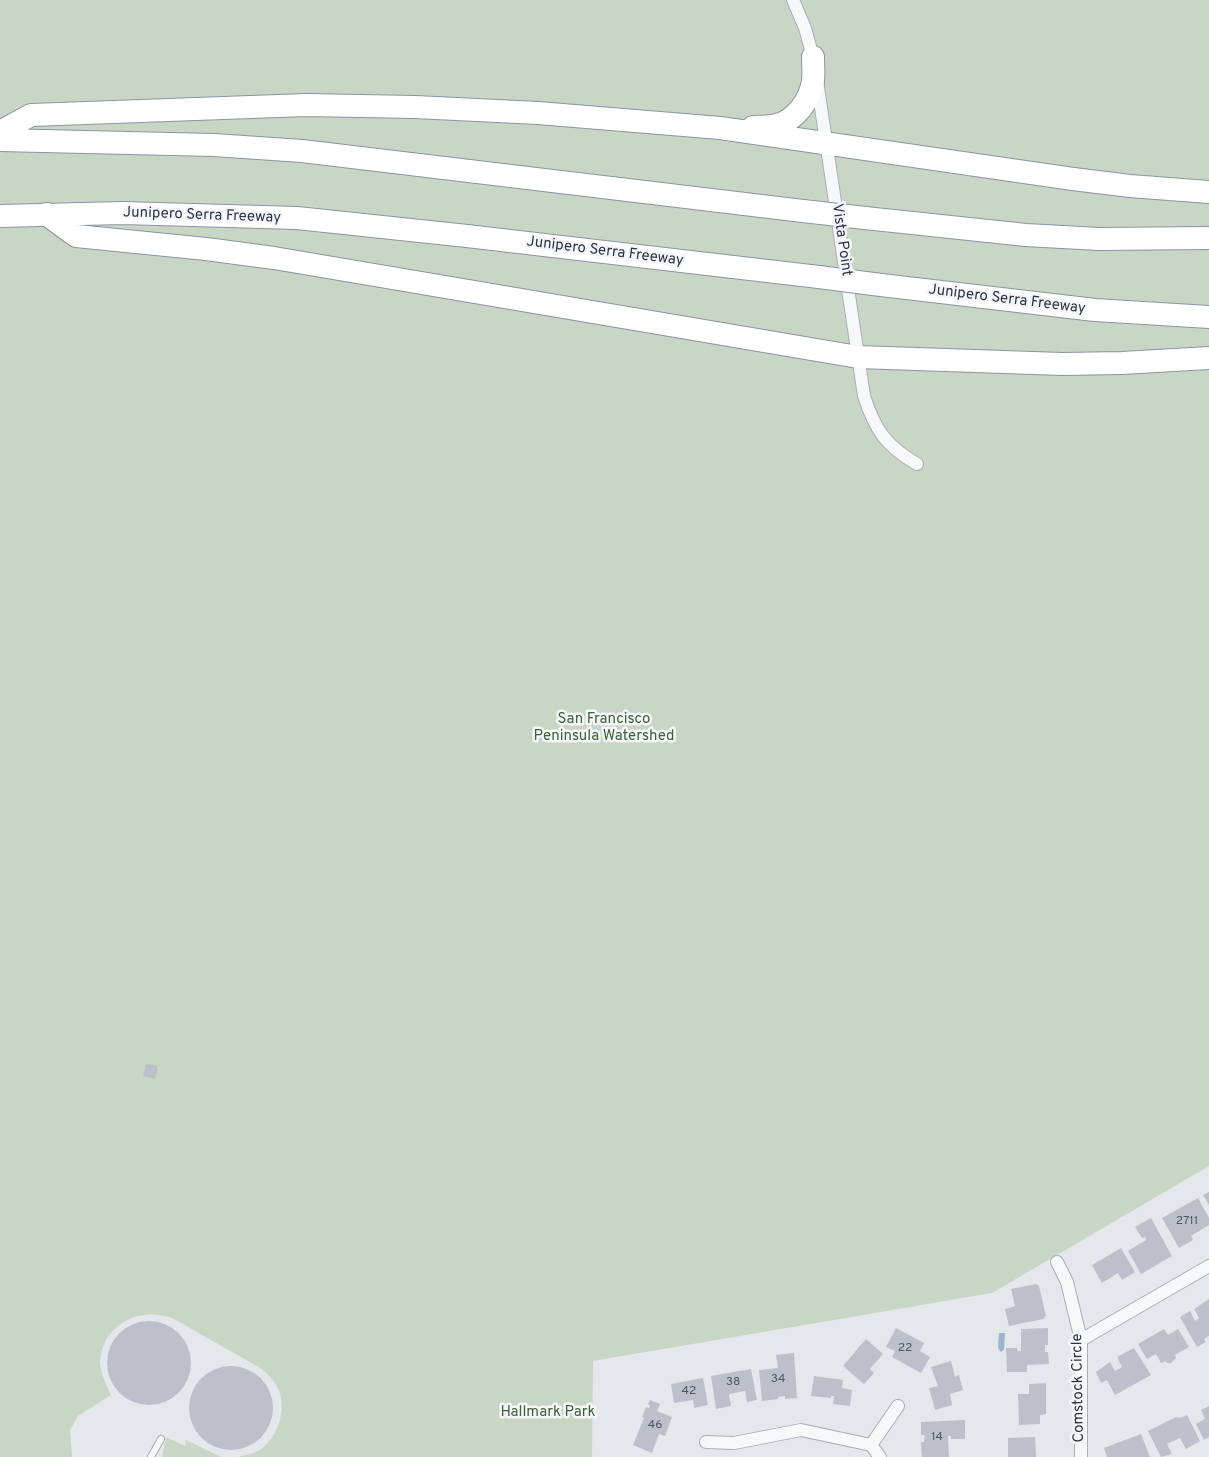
<!DOCTYPE html>
<style>
body{margin:0}
canvas{display:block;background:#e4e7ec}
</style>
<canvas width="1209" height="1457"></canvas>
<script>
const ctx = document.querySelector('canvas').getContext('2d');
ctx.lineJoin = 'round';
function fill(path, color) {
  ctx.fillStyle = color;
  ctx.fill(path, 'evenodd');
}
function strokePath(path, color, width, dash) {
  ctx.strokeStyle = color;
  ctx.lineWidth = width;
  ctx.lineCap = dash ? 'butt' : 'round';
  ctx.setLineDash(dash || []);
  ctx.stroke(path);
}
function drawText(font, color, halo, rows, align = 'center') {
  ctx.font = font + ' Overpass,sans-serif';
  ctx.lineWidth = 5;
  ctx.setLineDash([]);
  ctx.textBaseline = 'middle';
  ctx.strokeStyle = halo;
  ctx.fillStyle = color;
  for (const [text, x, y, turn = 0] of rows) {
    ctx.save();
    ctx.translate(x, y);
    ctx.rotate((+turn || 0) * Math.PI / 180);
    ctx.textAlign = isNaN(turn) ? turn : align;
    if (halo) ctx.strokeText(text, 0, 0);
    ctx.fillText(text, 0, 0);
    ctx.restore();
  }
}
const green = new Path2D(`
 M0 0H1209V1166L992 1293 593 1361 592 1457H238C245 1455 253 1454 260 1450 276 1439 286 1413 280 1394 277 1384 270 1376 262 1369L174 1319C148 1309 121 1316 106 1340 103 1346 100 1356 100 1362 101 1374 106 1385 111 1395L78 1416 70 1430 72 1457H0Z
 M166 1437 185 1446 186 1440 221 1457H162Z`);
const water = new Path2D(`
 M999 1333H1005L1004 1349 1001 1352 998 1348Z`);
const building = new Path2D(`
 M146 1064 158 1066 155 1079 143 1076Z
 M1209 1192V1205L1203 1195Z
 M1198 1198 1209 1218V1225L1191 1236 1193 1240 1179 1248 1162 1218Z
 M1151 1218 1172 1256 1141 1274 1128 1251 1146 1240 1145 1237 1142 1238 1135 1227Z
 M1121 1248 1135 1272 1122 1280 1118 1273 1102 1283 1092 1265Z
 M1036 1284 1039 1286 1046 1316 1043 1319 1009 1326 1005 1309 1015 1306 1011 1289Z
 M1209 1299V1336L1204 1339 1206 1342 1197 1347 1180 1317 1190 1311 1195 1321 1199 1318 1194 1309Z
 M107 1363a42 42 0 1 1 84 0a42 42 0 1 1-84 0Z
 M896 1328 924 1343 920 1351 930 1357 921 1373 892 1357 895 1351 886 1347Z
 M1048 1328V1345H1045V1352H1048L1049 1364 1027 1365V1372H1007L1006 1348H1017L1018 1351H1021V1329Z
 M1164 1329 1168 1335 1178 1329 1189 1347 1175 1355 1176 1358 1171 1363H1167L1166 1361 1161 1363 1156 1354 1147 1359 1138 1344Z
 M866 1339 883 1354 870 1369 874 1373 864 1384 843 1366Z
 M1134 1348 1151 1375 1115 1395 1107 1380 1101 1383 1096 1372 1110 1362 1115 1371 1122 1367 1117 1357Z
 M794 1353 797 1398 785 1399V1396L778 1397V1399L762 1401 759 1370 778 1368 776 1355Z
 M951 1361 955 1377 959 1375 963 1390 950 1394 952 1405 935 1410 929 1388 938 1386 931 1367Z
 M189 1408a42 42 0 1 1 84 0a42 42 0 1 1-84 0Z
 M751 1369 757 1400 747 1402 745 1391 729 1394 731 1406 716 1409 711 1376Z
 M814 1376 843 1380 842 1388 852 1390 850 1406 833 1404 834 1396H831V1398L811 1396Z
 M703 1378 708 1405 694 1408 693 1400 674 1403 671 1384Z
 M1046 1383V1414L1040 1415V1424L1019 1425 1018 1394H1029V1384Z
 M650 1400 660 1404 657 1411 672 1417 665 1436 659 1434 652 1453 633 1445 644 1418 642 1417 646 1407 649 1408 650 1405 648 1404Z
 M1209 1406V1437L1204 1440 1196 1424 1205 1419 1201 1410Z
 M1187 1415 1200 1441 1186 1449 1180 1438 1167 1444 1172 1454 1161 1457 1148 1431 1176 1417 1180 1418Z
 M965 1420V1439H951V1436H948L949 1457H922L921 1442H924L925 1435H921V1422Z
 M1141 1434 1150 1457H1107L1104 1448Z
 M1035 1437 1036 1457H1008V1438Z`);
const service = new Path2D(`
 M151 1457 161 1439`);
const minor = new Path2D(`
 M793 0 805 28 814 61
 M817 81 864 396C875 430 886 446 917 464
 M1057 1262 1067 1282 1081 1340V1457
 M1081 1340 1209 1266
 M706 1442 734 1443 801 1430 871 1445
 M880 1457 871 1445 898 1406`);
const motorway = new Path2D(`
 M753 127C761 127 769 127 777 125 796 120 810 100 813 81 814 74 813 65 813 57
 M0 132 31 115 306 105 415 107 538 113 720 128 1073 179 1130 186 1209 192
 M0 140 214 145 302 151 803 211
 M46 214 76 236 206 249 274 258 858 357 1062 364 1122 363 1209 358
 M0 216 123 213 297 218 467 236 819 277
 M865 218 1026 235 1099 239 1209 238
 M881 285 1095 310 1209 317`);
const motorwayBridge = new Path2D(`
 M803 211 865 218
 M819 277 881 285`);
const numberNames = [
 ["2711",1187,1222],
 ["22",905,1349],
 ["34",778,1380],
 ["38",733,1383],
 ["42",689,1392],
 ["46",655,1426],
 ["14",937,1438]
];
const streetNames = [
 ["Junipero Serra Freeway",202,216,2],
 ["Vista Point",841,240,82],
 ["Junipero Serra Freeway",605,252,7],
 ["Junipero Serra Freeway",1007,300,7],
 ["Comstock Circle",1079,1388,-91]
];
const parkNames = [
 ["San Francisco",604,720],
 ["Peninsula Watershed",604,737],
 ["Hallmark Park",548,1413]
];
fill(green, '#c9d6c5');
fill(water, '#9fb4cc');
fill(building, '#bbc0ca');
strokePath(service, '#a9aeb7', 8);
strokePath(minor, '#a9aeb7', 14);
strokePath(motorway, '#8b94a3', 24);
strokePath(service, '#f7f8fa', 6);
strokePath(minor, '#f7f8fa', 12);
strokePath(motorway, '#fff', 22);
strokePath(motorwayBridge, '#8b94a3', 24, []);
strokePath(motorwayBridge, '#fff', 22);
drawText('12px', '#4f5766', null, numberNames);
drawText('15px', '#2b3445', '#f4f6f9', streetNames);
drawText('15px', '#3f6138', '#f4f6f9', parkNames);
</script>
